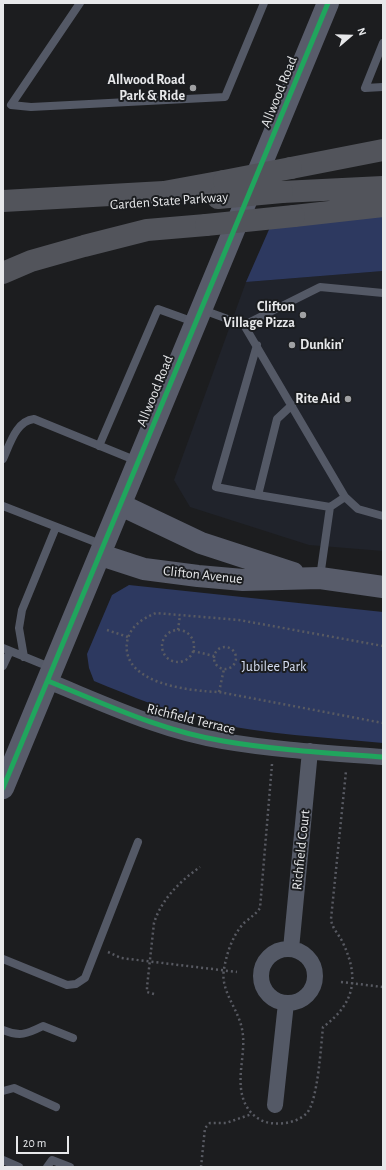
<!DOCTYPE html>
<style>
body{margin:0}
#map{position:relative;width:386px;height:1170px;overflow:hidden;background:#1c1d1f;font-family:"Alegreya Sans",sans-serif}
canvas{display:block}
.frame{position:absolute;inset:0;border:4px solid #e7e8ea;pointer-events:none}
.north{position:absolute;left:330px;top:16px;width:40px;height:40px;-webkit-text-stroke:3px #1b1d20;paint-order:stroke;rotate:70deg;font-size:11px;font-weight:700;line-height:16px;text-align:center;color:#e7e8ea}
.north::after{content:'';display:block;margin:auto;width:14px;height:18px;background:#e7e8ea;clip-path:polygon(50% 0,100% 100%,50% 72%,0 100%)}
.scale{position:absolute;left:16px;top:1136px;width:53px;height:18px;box-sizing:border-box;border:2px solid #e7e8ea;border-top:0;padding-left:5px;font-size:12px;line-height:14px;white-space:nowrap;color:#e7e8ea;-webkit-text-stroke:3px #1b1d20;paint-order:stroke}
</style>
<div id="map">
<canvas width="386" height="1170"></canvas>
<div class="frame"></div>
<div class="north">N</div>
<div class="scale">20 m</div>
</div>
<script>
const ctx = document.querySelector('canvas').getContext('2d');
ctx.lineJoin = 'round';
function fill(path, color) {
  ctx.fillStyle = color;
  ctx.fill(path, 'evenodd');
}
function strokePath(path, color, width, dash) {
  ctx.strokeStyle = color;
  ctx.lineWidth = width;
  ctx.lineCap = dash ? 'butt' : 'round';
  ctx.setLineDash(dash || []);
  ctx.stroke(path);
}
function drawText(font, color, halo, rows, align = 'center') {
  ctx.font = font + ' "Alegreya Sans",sans-serif';
  ctx.lineWidth = 4;
  ctx.setLineDash([]);
  ctx.textBaseline = 'middle';
  ctx.strokeStyle = halo;
  ctx.fillStyle = color;
  for (const [text, x, y, turn = 0] of rows) {
    ctx.save();
    ctx.translate(x, y);
    ctx.rotate((+turn || 0) * Math.PI / 180);
    ctx.textAlign = isNaN(turn) ? turn : align;
    if (halo) ctx.strokeText(text, 0, 0);
    ctx.fillText(text, 0, 0);
    ctx.restore();
  }
}
const built = new Path2D(`
 M383 271V551L309 545 190 507 174 480 246 282Z`);
const green = new Path2D(`
 M383 211V271L246 282 271 225Z
 M129 585 383 612V743C325 737 264 735 207 721 169 712 131 696 94 681L89 668 87 654 112 595Z`);
const path = new Path2D(`
 M162 646a16 16 0 1 1 32 0a16 16 0 1 1-32 0Z
 M107 630 128 637
 M178 630 180 615
 M383 646 239 620 156 613C142 619 130 626 127 642 121 684 190 691 219 692L383 723
 M214 658a11 11 0 1 1 22 0a11 11 0 1 1-22 0Z
 M193 651 214 656
 M219 692 224 669
 M272 764 260 908C256 914 251 917 245 922 233 934 227 952 224 969 220 991 238 1008 242 1029 247 1052 235 1078 244 1101 248 1112 258 1121 270 1123 283 1125 298 1122 307 1113 318 1100 321 1045 323 1027 354 1004 360 979 343 943 339 934 332 929 331 919L346 771
 M108 952 121 958 237 972
 M341 982 383 987
 M154 994 147 992V987L154 923C161 900 180 881 200 867
 M201 1167 205 1128 210 1123H226L252 1114`);
const service = new Path2D(`
 M80 3 11 105 31 107 225 97 264 3
 M383 43 365 88 383 87
 M203 310 244 325 345 497 358 509 383 516
 M244 325 320 287 383 293
 M257 345 216 487 258 495 277 419 292 405
 M99 446 158 309 194 322
 M3 459C10 444 16 421 34 419L137 461
 M258 495 330 507 345 497
 M3 506 103 545
 M320 577 330 507
 M3 648 52 668
 M24 657 19 628 22 610 56 527
 M3 666 10 651
 M3 959 67 985 76 984 85 978 138 842
 M3 1030C20 1037 27 1034 43 1026L73 1038
 M3 1091 14 1088 56 1107
 M3 1160 19 1167
 M47 1167 52 1160 70 1167`);
const minor = new Path2D(`
 M48 681C105 704 161 731 223 741 275 750 330 753 383 757
 M261 976a27 27 0 1 1 54 0a27 27 0 1 1-54 0Z
 M291 949 310 751
 M275 1105 286 1003`);
const secondary = new Path2D(`
 M121 505 201 543 293 573
 M101 555 144 569 198 576 243 580 320 578 383 587
 M3 788 328 3`);
const motorway = new Path2D(`
 M291 168 383 150
 M282 192 383 187
 M3 201 164 192 224 181
 M294 216 383 206
 M3 273 31 261 84 246 147 230 206 225`);
const motorwayBridge = new Path2D(`
 M224 181 291 168
 M218 198 282 192
 M206 225 294 216`);
const cycleway = new Path2D(`
 M48 681C105 704 161 731 223 741 275 750 330 753 383 757
 M3 788 328 3`);
const markers = [
 [193,88,4,"#a0a1a3"],
 [303,315,4,"#a0a1a3"],
 [292,345,4,"#a0a1a3"],
 [348,399,4,"#a0a1a3"]
];
const poiNames = [
 ["Allwood Road",185,80],
 ["Park & Ride",185,96],
 ["Clifton",295,307],
 ["Village Pizza",295,323],
 ["Dunkin'",300,345,"left"],
 ["Rite Aid",340,399]
];
const streetNames = [
 ["Allwood Road",279,92,-68],
 ["Garden State Parkway",169,201,-4],
 ["Allwood Road",155,391,-68],
 ["Clifton Avenue",203,575,6],
 ["Richfield Terrace",191,719,14],
 ["Richfield Court",301,850,-84]
];
const parkNames = [
 ["Jubilee Park",274,667]
];
fill(built, '#20232b');
fill(green, '#2d3960');
strokePath(path, '#585a62', 2.5, [2, 3]);
strokePath(service, '#545966', 8);
strokePath(minor, '#545966', 16);
strokePath(secondary, '#585c6a', 22);
strokePath(motorway, '#52545b', 22);
strokePath(motorwayBridge, '#52545b', 22);
strokePath(cycleway, '#20a55d', 5);
for (const [x, y, r, color] of markers) {
  const dot = new Path2D();
  dot.arc(x, y, r, 0, 2 * Math.PI);
  ctx.fillStyle = color;
  ctx.fill(dot);
  strokePath(dot, '#1b1d20', 1.5);
}
drawText('bold 14px', '#e7e8ea', '#1b1d20', poiNames, 'right');
drawText('14px', '#e7e8ea', '#1b1d20', streetNames);
drawText('14px', '#d7dff3', '#1b1d20', parkNames);
</script>
